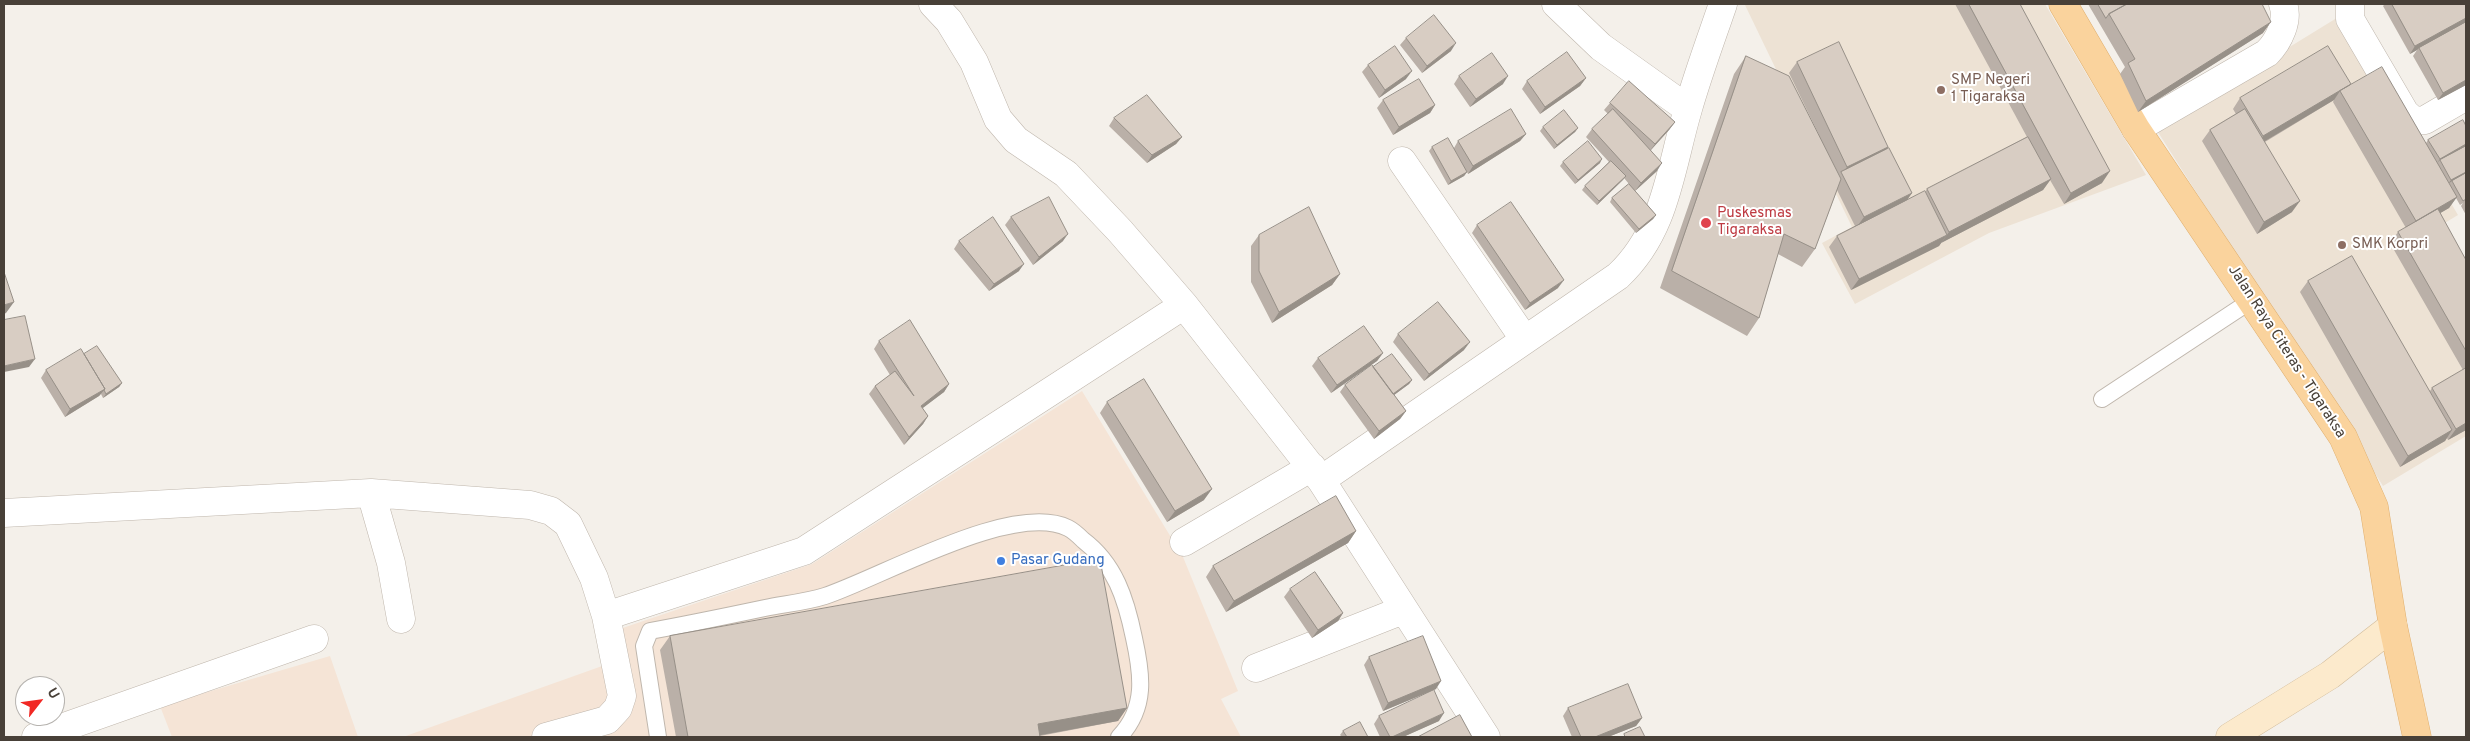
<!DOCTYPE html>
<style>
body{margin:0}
#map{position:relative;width:2470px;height:741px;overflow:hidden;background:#f4f0ea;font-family:Overpass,sans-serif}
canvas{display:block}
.frame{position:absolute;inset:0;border:5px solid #484038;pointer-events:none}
.north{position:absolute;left:15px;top:676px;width:50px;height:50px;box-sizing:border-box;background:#fff;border:1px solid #b6b3af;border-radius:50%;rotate:60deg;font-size:14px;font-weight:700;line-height:20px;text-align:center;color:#484038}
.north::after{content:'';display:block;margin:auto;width:18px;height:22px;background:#f12824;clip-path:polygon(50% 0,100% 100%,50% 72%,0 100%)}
</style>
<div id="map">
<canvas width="2470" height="741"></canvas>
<div class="frame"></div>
<div class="north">U</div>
</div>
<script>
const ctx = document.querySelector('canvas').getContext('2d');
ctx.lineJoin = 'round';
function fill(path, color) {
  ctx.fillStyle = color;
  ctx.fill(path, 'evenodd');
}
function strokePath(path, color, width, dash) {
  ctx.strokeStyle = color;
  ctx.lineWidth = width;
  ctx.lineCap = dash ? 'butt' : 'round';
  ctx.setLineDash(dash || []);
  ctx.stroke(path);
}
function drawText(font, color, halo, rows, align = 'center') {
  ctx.font = font + ' Overpass,sans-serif';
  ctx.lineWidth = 4;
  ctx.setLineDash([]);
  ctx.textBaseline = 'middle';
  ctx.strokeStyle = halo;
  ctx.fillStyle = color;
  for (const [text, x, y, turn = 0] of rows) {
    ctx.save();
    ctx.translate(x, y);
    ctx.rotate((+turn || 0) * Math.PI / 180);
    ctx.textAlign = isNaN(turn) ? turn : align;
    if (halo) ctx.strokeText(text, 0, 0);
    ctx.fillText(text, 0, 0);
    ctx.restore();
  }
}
const commercial = new Path2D(`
 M1082 391 1183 557 1238 691 1221 699 1241 737H403L605 665 596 637 812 564Z
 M330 656 358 737H172L160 706Z`);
const education = new Path2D(`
 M1747 4H2045L2146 175 1989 233 1855 304 1822 243 1852 227 1745 5Z
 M2340 16 2458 215 2443 224 2466 266V436L2383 486 2156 129Z`);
const lane = new Path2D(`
 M2102 399 2252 300
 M658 737 644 646 650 631C689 624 727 616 765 608 785 604 806 602 825 596 882 577 1013 501 1068 528 1074 531 1079 536 1083 540 1115 564 1126 599 1134 638 1142 674 1147 708 1119 737`);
const street = new Path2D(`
 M933 4 949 21 974 62 998 119 1016 140 1066 174 1120 231 1184 305
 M1556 4 1601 47 1688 109
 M2350 4V19L2405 113 2414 121 2425 120 2466 96
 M2136 129 2267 53C2279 41 2289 20 2283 4
 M1402 161 1525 340
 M1321 480 1618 276C1666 231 1670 170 1688 109 1698 74 1711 39 1723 4
 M371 493 391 563 401 619
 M4 513 371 493 530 505 551 511 568 524 594 578 606 616 804 551 1184 305 1321 480 1486 737
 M1184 542 1312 467
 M1256 668 1403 610
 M36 737 314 639
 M546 737 607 720 618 708 622 696 606 616`);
const secondary = new Path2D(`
 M2230 737 2330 675 2393 626`);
const primary = new Path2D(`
 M2063 4 2136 129 2343 437 2374 507 2393 626 2417 737`);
const wall = new Path2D(`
 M1955 4H2020L2102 183 2064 204 2050 180 2043 190 1941 243 1939 246 1851 290 1829 247 1837 236 1855 226 1837 190 1815 249 1802 267 1778 254 1759 318 1747 336 1660 288 1734 74 1746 56 1819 135 1789 73 1797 62 1888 147 1887 149 1912 193 1907 200 1925 192 1927 189 2027 137Z
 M2088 4H2262L2263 33 2138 112 2120 74 2125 67Z
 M2385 4H2466V85L2438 100 2413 56 2417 50 2410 54 2383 6Z
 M1406 38 1451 51 1422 73 1400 45Z
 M1368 65 1406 79 1379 98 1362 72Z
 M1459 76 1503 84 1470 107 1454 84Z
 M1586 78 1580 86 1540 114 1522 89 1527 81Z
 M2349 87 2426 143 2428 140 2466 126V215L2461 206 2463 203 2460 205 2456 198 2449 208 2440 213 2466 260V430L2448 440 2447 438 2445 441 2400 467 2300 292 2308 281 2430 391 2432 388 2463 370 2390 243 2398 232 2406 228 2333 102 2334 100 2265 142 2292 212 2257 234 2202 141 2210 130 2236 114 2233 109 2240 98Z
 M1383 100 1435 105 1430 113 1393 135 1377 108Z
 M1610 103 1675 122 1669 130 1651 150 1657 171 1635 191 1656 215 1653 219 1636 233 1610 202 1612 198 1629 184 1624 178 1597 205 1582 190 1585 186 1609 162 1586 137 1592 129 1608 114 1604 110Z
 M1114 118 1182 137 1176 144 1147 163 1109 126Z
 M1543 127 1578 128 1575 132 1554 149 1540 131Z
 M1526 134 1520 141 1468 174 1467 172 1464 176 1448 185 1429 151 1432 147 1454 148 1458 141Z
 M1563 162 1600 163 1575 184 1560 166Z
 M1011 217 1063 241 1033 265 1005 225Z
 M1477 225 1558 288 1525 310 1472 233Z
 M1259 235 1340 274 1332 285 1272 323 1251 282V246Z
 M959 241 1019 271 989 291 954 249Z
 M1398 334 1464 350 1424 381 1393 342Z
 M879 341 949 384 944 392 922 408 928 416 923 424 904 445 869 394 875 386 890 375 874 349Z
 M1383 353 1377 361 1331 393 1312 366 1318 358Z
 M84 354 122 383 119 387 103 398 101 394 99 396 65 417 41 378 46 370Z
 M1373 367 1412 380 1409 384 1394 395 1406 411 1400 419 1374 439 1340 392 1345 385Z
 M1107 402 1204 500 1167 522 1100 413Z
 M1356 531 1348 543 1226 612 1206 577 1213 566Z
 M1290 589 1343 613 1338 621 1312 638 1284 597Z
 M670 636 1127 708 1118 721 1040 736V737H676L660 650Z
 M1369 657 1436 689 1383 711 1364 665Z
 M1568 708 1642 718 1636 726 1608 737H1572L1563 716Z
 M1379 716 1439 721 1403 737H1380L1374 724Z
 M1343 731 1368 737H1342L1340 735Z`);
const shadedWall = new Path2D(`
 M2466 18V23L2419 48 2417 50 2410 54 2415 46Z
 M2271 22 2263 33 2138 112 2146 101Z
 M1456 43 1451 51 1422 73 1427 66Z
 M1412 71 1406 79 1379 98 1385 90Z
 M1508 76 1503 84 1470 107 1476 99Z
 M1586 78 1580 86 1540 114 1545 107Z
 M2466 80V85L2438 100 2443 93Z
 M2351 84 2343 95 2340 91 2334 100 2255 147 2263 136Z
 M1435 105 1430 113 1393 135 1399 127Z
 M1675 122 1669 130 1649 152 1655 144Z
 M1578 128 1575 132 1554 149 1557 145Z
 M1526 134 1520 141 1468 174 1473 166Z
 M1182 137 1176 144 1147 163 1152 155Z
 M2466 144V147L2440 160 2437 163 2440 159Z
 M1888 147 1881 158 1842 174 1847 167Z
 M1602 159 1600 163 1575 184 1578 180Z
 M1662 163 1657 171 1635 191 1641 183Z
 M2110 171 2102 183 2064 204 2071 193Z
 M1467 172 1464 176 1448 185 1451 181Z
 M2466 172V174L2452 181 2448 184 2451 180Z
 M1626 176 1623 180 1597 205 1599 201Z
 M2051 179 2043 190 1941 243 1949 232Z
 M1912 193 1904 204 1856 228 1864 217Z
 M2457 197 2449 208 2408 232 2416 221Z
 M2300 201 2292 212 2257 234 2264 222Z
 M1656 215 1653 219 1636 233 1639 229Z
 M1068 234 1063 241 1033 265 1039 257Z
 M1947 235 1939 246 1851 290 1859 279Z
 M1024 264 1019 271 989 291 994 284Z
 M1340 274 1332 285 1272 323 1279 312Z
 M1564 280 1558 288 1525 310 1530 303Z
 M14 302 6 313 4 314V305Z
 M1470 342 1464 350 1424 381 1429 374Z
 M1383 353 1377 361 1331 393 1337 385Z
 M35 359 29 367 4 372V366Z
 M1412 380 1409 384 1390 398 1393 394Z
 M122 383 119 387 103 398 106 394Z
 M949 384 944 392 915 414 921 406Z
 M105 389 99 396 65 417 70 409Z
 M1406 411 1400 419 1374 439 1379 431Z
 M928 416 923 424 904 445 909 437Z
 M2466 423V430L2448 440 2456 429Z
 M2452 430 2445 441 2400 467 2408 456Z
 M1212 489 1204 500 1167 522 1175 511Z
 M1356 531 1348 543 1226 612 1234 601Z
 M1343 613 1338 621 1312 638 1318 630Z
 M1441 681 1436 689 1383 711 1388 703Z
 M1127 708 1118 721 1030 737 1038 724Z
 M1444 713 1439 721 1403 737H1392Z
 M1642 718 1636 726 1608 737H1595Z`);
const building = new Path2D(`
 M1969 4H2020L2110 171 2071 193Z
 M2098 4H2127L2109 14 2106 18Z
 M2127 4H2262L2271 22 2146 101 2128 63 2135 59 2109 14Z
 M2392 4H2466V18L2415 46Z
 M1434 15 1456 43 1427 66 1406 38Z
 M2466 22V80L2443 93 2419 48Z
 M1839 42 1888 147 1847 167 1797 62Z
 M1395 46 1412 71 1385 90 1368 65Z
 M2328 46 2351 84 2263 136 2240 98Z
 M1567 52 1586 78 1545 107 1527 81Z
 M1492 53 1508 76 1476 99 1459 76Z
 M1746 56 1789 76 1841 179 1815 249 1784 234 1759 318 1672 271Z
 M2382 67 2457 197 2416 221 2340 91Z
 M1419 79 1435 105 1399 127 1383 100Z
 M1629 81 1675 122 1655 144 1610 103Z
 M1147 95 1182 137 1152 155 1114 118Z
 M1511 109 1526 134 1473 166 1458 141Z
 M1613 109 1662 163 1641 183 1592 129Z
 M2245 109 2300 201 2264 222 2210 130Z
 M1564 110 1578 128 1557 145 1543 127Z
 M2463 120 2466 126V144L2440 159 2428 140Z
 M2028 137 2051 179 1949 232 1927 189Z
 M1448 138 1467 172 1451 181 1432 147Z
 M1588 141 1602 159 1578 180 1563 162Z
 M2466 146V172L2451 180 2440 160Z
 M1889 148 1912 193 1864 217 1841 172Z
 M1611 161 1626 176 1599 201 1585 186Z
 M2466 173V199L2463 201 2452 181Z
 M1629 184 1656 215 1639 229 1612 198Z
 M1925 191 1947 235 1859 279 1837 236Z
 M1049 197 1068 234 1039 257 1011 217Z
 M1511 202 1564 280 1530 303 1477 225Z
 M1309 207 1340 274 1279 312 1259 271V235Z
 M2438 209 2466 260V351L2398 232Z
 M993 217 1024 264 994 284 959 241Z
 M2352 256 2452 430 2408 456 2308 281Z
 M4 272 14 302 4 305Z
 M1438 302 1470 342 1429 374 1398 334Z
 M25 316 35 359 4 366V320Z
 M910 320 949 384 921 406 928 416 909 437 875 386 895 371 914 396 879 341Z
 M1364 326 1383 353 1337 385 1318 358Z
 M97 346 122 383 106 394 104 390 105 389 84 354Z
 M81 349 105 389 70 409 46 370Z
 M1392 354 1412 380 1393 394 1373 367Z
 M1372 365 1406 411 1379 431 1345 385Z
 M2466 368V423L2456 429 2432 388Z
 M1144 379 1212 489 1175 511 1107 402Z
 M1336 496 1356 531 1234 601 1213 566Z
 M1100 559 1127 708 1038 724 1040 737H688L670 636Z
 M1315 572 1343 613 1318 630 1290 589Z
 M1423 636 1441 681 1388 703 1369 657Z
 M1628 684 1642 718 1595 737H1581L1568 708Z
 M1434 690 1444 713 1392 737H1390L1379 716Z
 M1460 715 1472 737H1418Z
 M1360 722 1368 737H1347L1343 731Z
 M1640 727 1645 737H1625L1624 734Z`);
const markers = [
 [1941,90,5,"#8d6e63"],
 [1706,223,6,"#e0444e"],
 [2342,245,5,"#8d6e63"],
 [1001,561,5,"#3f7fe0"]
];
const educationNames = [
 ["SMP Negeri",1951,81],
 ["1 Tigaraksa",1951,98],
 ["SMK Korpri",2352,245]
];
const healthNames = [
 ["Puskesmas",1717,214],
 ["Tigaraksa",1717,231]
];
const streetNames = [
 ["Jalan Raya Citeras - Tigaraksa",2286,352,57]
];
const shopNames = [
 ["Pasar Gudang",1011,561]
];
fill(commercial, '#f5e4d6');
fill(education, '#ede2d4');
strokePath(lane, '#bfb6ac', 18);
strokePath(street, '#bfb6ac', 29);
strokePath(secondary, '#d2bc9b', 29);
strokePath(primary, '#dfae6d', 29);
strokePath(lane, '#fff', 16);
strokePath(street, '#fff', 28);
strokePath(secondary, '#fceacc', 28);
strokePath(primary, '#fad39d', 28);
fill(wall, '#bab0a8');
fill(shadedWall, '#979088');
fill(building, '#d8cdc3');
strokePath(building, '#979088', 1);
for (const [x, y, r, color] of markers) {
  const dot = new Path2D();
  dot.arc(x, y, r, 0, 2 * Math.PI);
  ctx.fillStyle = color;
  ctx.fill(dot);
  strokePath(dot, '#fff', 2);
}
drawText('15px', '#785e54', '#fff', educationNames, 'left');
drawText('15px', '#be3a42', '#fff', healthNames, 'left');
drawText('15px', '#484038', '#fff', streetNames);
drawText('15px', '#366cbe', '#fff', shopNames, 'left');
</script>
